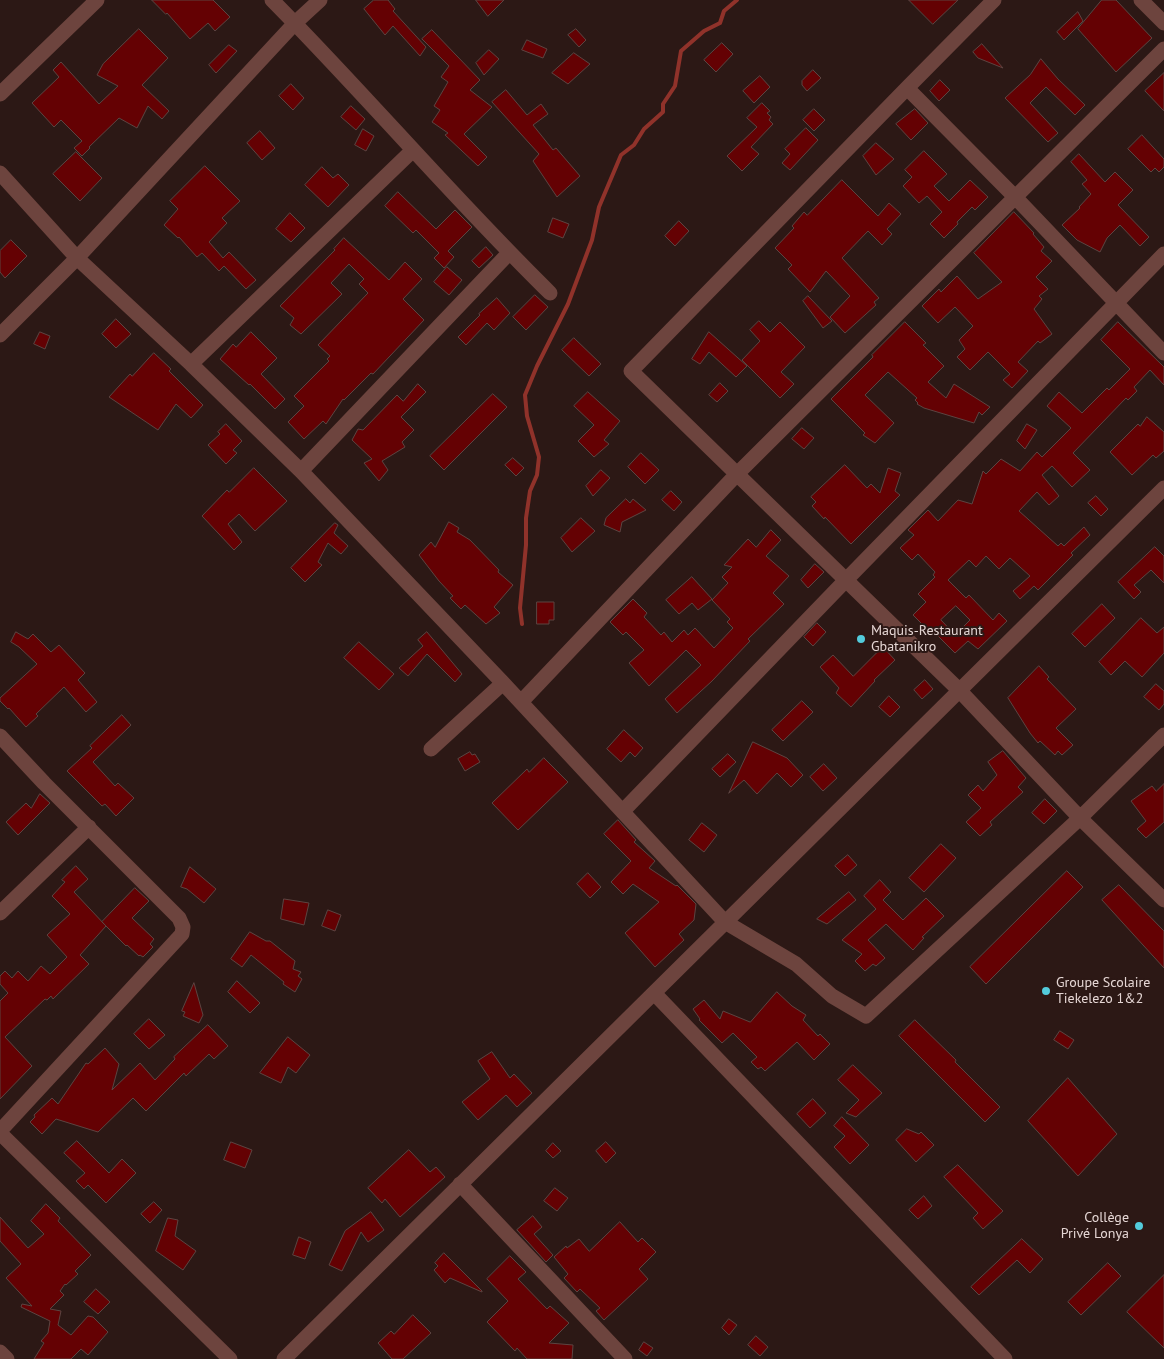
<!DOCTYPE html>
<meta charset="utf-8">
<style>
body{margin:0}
canvas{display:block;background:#2c1815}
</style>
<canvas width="1164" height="1359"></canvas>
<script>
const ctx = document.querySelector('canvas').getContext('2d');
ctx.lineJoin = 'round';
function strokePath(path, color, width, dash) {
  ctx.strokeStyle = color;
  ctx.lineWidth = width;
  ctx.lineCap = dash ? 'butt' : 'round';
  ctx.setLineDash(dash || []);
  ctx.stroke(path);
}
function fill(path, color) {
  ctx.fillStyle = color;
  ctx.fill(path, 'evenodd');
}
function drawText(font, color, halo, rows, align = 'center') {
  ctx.font = font + ' "PT Sans",sans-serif';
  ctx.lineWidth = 4;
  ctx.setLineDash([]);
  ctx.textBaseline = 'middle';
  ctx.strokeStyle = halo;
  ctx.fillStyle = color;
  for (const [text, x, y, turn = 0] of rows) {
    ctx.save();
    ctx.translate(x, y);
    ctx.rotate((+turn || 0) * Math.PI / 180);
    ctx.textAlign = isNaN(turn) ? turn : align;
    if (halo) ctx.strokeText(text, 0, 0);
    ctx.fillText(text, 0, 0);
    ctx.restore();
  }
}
const stream = new Path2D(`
 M522 624 520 608 526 545V518L530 491 537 475 539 457 527 416 525 395 537 366 568 304 592 240 599 207 621 155 634 145 644 129 663 112V104L675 86 681 51 704 31 720 23 724 11 737 0`);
const building = new Path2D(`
 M152 0H213L230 17 215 31 208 23 190 39 167 13 166 14Z
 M374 0H388L395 9 393 11 426 47 420 56 393 26 385 35 364 9Z
 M476 0H504L488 16Z
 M909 0H958L933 24Z
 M1102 0H1116L1152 38 1116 72 1078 29Z
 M1078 12 1083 21 1064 40 1057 32Z
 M139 29 168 58 142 85 169 111 162 119 148 106 137 128 119 118 89 147 90 148 82 156 74 148 82 141 61 120 54 127 32 103 59 77 53 70 61 62 99 104 118 86 97 75 103 64Z
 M576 29 586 40 579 47 568 35Z
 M432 30 480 80 470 90 492 107 464 134 487 157 478 166 445 135 448 133 432 122 440 110 434 106 448 82 441 77 449 66 422 39Z
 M527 40 547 49 543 58 522 50Z
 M722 43 733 54 716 72 704 60Z
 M982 44 1003 68 978 58 973 52Z
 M229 45 237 51 216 73 209 65Z
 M489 50 499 59 484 75 476 63Z
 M574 53 590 64 568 84 552 73Z
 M1041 59 1058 79 1085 105 1075 115 1046 87 1030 103 1058 133 1048 142 1005 98 1030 75Z
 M813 70 821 78 807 91 802 85V81Z
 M1164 73V111L1145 91Z
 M760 76 770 87 754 103 743 91Z
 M940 80 950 90 939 101 930 91Z
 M291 84 304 98 293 110 279 96Z
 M506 90 527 115 541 104 548 114 533 125 553 150 556 148 580 176 557 197 533 161 539 154 492 102Z
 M762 103 770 111 767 113 771 117 769 120 773 124 751 147 759 154 742 171 727 156 757 127 747 118Z
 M351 106 365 119 356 130 341 117Z
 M814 109 825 120 814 131 803 120Z
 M915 109 928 123 911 140 896 124Z
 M806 128 818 140 790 170 782 163 790 154 785 149Z
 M363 129 374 136 366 151 355 145Z
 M260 131 275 148 262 160 247 143Z
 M1142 135 1164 159V167L1159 172 1155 168 1151 172 1128 149Z
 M876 143 894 159 876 175 863 156Z
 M924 151 947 174 934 186 949 201 970 180 988 197 975 210 972 207 957 222 958 224 944 238 930 224 942 212 927 196 919 203 903 186 912 177 905 170Z
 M76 152 102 178 80 201 53 174Z
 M1079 154 1105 182 1115 172 1133 190 1118 205 1149 237 1140 246 1120 225 1107 238 1100 252 1077 240 1062 225 1080 208 1079 207 1091 194 1082 184 1087 180 1071 162Z
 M205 166 240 201 222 218 227 223 209 242 223 258 229 252 256 280 246 289 224 266 219 271 202 253 197 257 179 237 178 238 164 225 178 209 170 201Z
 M322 167 333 178 338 174 349 185 328 207 305 185Z
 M842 180 878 216 889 203 901 214 887 229 892 234 882 245 868 231 842 258 879 298 874 302 876 305 845 333 830 317 850 296 826 271 810 292 788 269 792 265 775 248 794 228 792 226 804 212 807 215Z
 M398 192 436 229 455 210 472 227 448 251 454 257 444 268 434 258 439 253 416 230 413 233 385 206Z
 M1014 212 1034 233 1033 234 1044 247 1041 251 1052 261 1036 277 1048 289 1039 296 1042 299 1034 309 1052 334 1040 343 1038 341 1018 362 1028 371 1012 388 1003 380 1010 374 988 352 970 370 957 357 965 349 959 340 973 326 955 307 938 323 922 306 939 289 941 292 957 276 978 299 1002 282 974 253Z
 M290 213 305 228 291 242 276 229Z
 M553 218 569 224 563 238 548 232Z
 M679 221 689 231 675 246 665 236Z
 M344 238 389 280 405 262 422 279 403 299 424 320 373 374 371 373 344 400 343 399 326 424 323 421 304 439 288 422 304 406 294 396 329 361 327 359 330 356 318 345 368 293 359 284 364 279 349 264 331 283 342 294 301 334 290 325 294 318 280 306 335 250 334 249Z
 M11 240 27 256 5 278 0 272V251Z
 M486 247 493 255 479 268 472 261Z
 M447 267 462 280 449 295 434 282Z
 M535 295 548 307 526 330 513 317Z
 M808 296 832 321 823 328 803 301Z
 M497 298 510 313 494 330 487 323 466 345 458 337 480 315 479 314Z
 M116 319 131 334 116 348 102 334Z
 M759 321 770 332 780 322 805 347 781 372 794 384 780 398 742 360 760 341 750 330Z
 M905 322 926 343 923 345 944 366 928 382 946 398 954 384 990 407 982 415 979 412 974 423 924 408 917 404 918 403 915 400 917 398 888 372 865 395 894 423 875 443 863 435 865 433 831 399 873 357 872 355Z
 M1118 322 1164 367V385L1150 370 1134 387 1137 391 1128 400 1126 398 1073 453 1090 470 1072 487 1052 466 1042 475 1059 496 1049 505 1037 492 1019 511 1058 546 1061 543 1064 546 1084 527 1090 535 1071 553 1073 555 1038 590 1034 586 1020 599 1013 591 1030 576 1010 558 999 569 986 556 976 567 969 560 948 580 966 598 969 595 993 620 999 613 1007 621 978 649 968 641 955 653 932 630 930 632 913 615 926 602 918 594 935 577 933 575 935 572 918 554 912 560 900 548 914 535 908 530 928 510 938 521 958 500 972 504 983 471 986 474 1001 459 1020 471 1037 452 1042 457 1071 428 1047 406 1059 392 1082 413 1107 388 1109 390 1130 369 1101 340ZM956 606 970 620 955 635 941 620Z
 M40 332 50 336 45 349 34 344Z
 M251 332 277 358 261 374 285 399 275 409 250 384 249 385 220 359 233 344 236 347Z
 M709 332 747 366 736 377 709 352 700 364 692 359Z
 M574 338 601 364 589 376 562 350Z
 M154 353 171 369 169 371 203 405 191 418 176 404 158 430 109 397 130 374 132 376Z
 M720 383 728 391 717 402 709 395Z
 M418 384 426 392 401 417 414 430 402 442 405 447 382 461 388 470 379 481 364 463 372 459 352 440 358 429 363 430 397 395 403 401Z
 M588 392 620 421 604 440 609 444 594 457 578 441 594 425 574 406Z
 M493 394 507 407 444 470 430 456Z
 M1147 417 1164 432V451L1156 458 1153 455 1132 475 1110 452 1138 424 1140 426Z
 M226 424 242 441 233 450 237 453 226 464 208 445 220 434 218 432Z
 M1027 424 1037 430 1025 449 1017 441Z
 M802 428 814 438 804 449 792 439Z
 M641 453 659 470 645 484 628 467Z
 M513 458 524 468 516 476 505 465Z
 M845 465 867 488 871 484 880 493 888 468 901 473 895 491 900 495 851 544 825 517 824 519 812 506 816 502 811 497Z
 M254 468 287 501 255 531 239 514 228 524 242 542 234 550 202 516 227 490 229 492Z
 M601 470 610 478 593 496 586 486Z
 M671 491 682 502 674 511 662 500Z
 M1096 496 1108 509 1101 516 1088 503Z
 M626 499 630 503 633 499 646 510 622 522 620 532 604 525 606 518Z
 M581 518 595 531 572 552 561 538Z
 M449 522 459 528 457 532 470 540 499 570 498 572 513 585 494 607 500 613 486 624 465 605 461 609 450 598 453 596 439 581 419 555 431 542 435 547Z
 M335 523 338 525 334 533 348 546 341 554 328 543 318 562 322 565 305 582 291 568Z
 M771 530 781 540 766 556 789 576 773 593 784 604 748 639 750 641 712 681 677 713 665 699 701 665 686 650 649 686 629 663 644 650 626 632 623 635 610 622 633 599 647 613 644 617 661 635 664 632 672 642 684 630 688 635 695 628 714 648 733 628 727 622 730 619 712 600 728 583 722 577 732 567 724 565 748 539 756 547Z
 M1155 547 1164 556V583L1151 570 1134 585 1141 592 1134 599 1118 582Z
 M815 564 824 572 808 588 801 580Z
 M692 577 712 599 698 610 692 603 679 614 666 600Z
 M537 602H554V620H549V624H537Z
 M1102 604 1115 618 1085 647 1072 634Z
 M1141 618 1157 633 1164 627V653L1142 677 1125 661 1111 675 1099 662Z
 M817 623 826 632 813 646 804 637Z
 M16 632 28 639 33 634 51 652 59 645 85 673 78 680 97 702 86 712 64 687 36 714 38 716 26 727 9 708 8 709 0 701V698L37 664 19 647 11 642Z
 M427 632 462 674 455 682 427 654 408 676 399 668 423 646 418 640Z
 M359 642 394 674 379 690 344 658Z
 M883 647 895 660 874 680 875 681 851 707 836 693 839 688 820 667 833 655 853 676Z
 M1039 666 1049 677 1047 679 1076 709 1056 728 1073 745 1062 755 1058 751 1055 755 1040 741 1038 743 1030 733 1008 698Z
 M925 680 933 689 922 699 914 690Z
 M1156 684 1164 691V704L1159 710 1144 697Z
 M889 696 900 707 890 717 879 707Z
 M802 701 813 712 783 741 772 730Z
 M122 715 131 725 93 762 115 786 118 783 134 798 116 816 105 804 102 806 67 771 92 748 90 746Z
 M624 730 643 748 635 757 630 752 621 762 607 749Z
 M753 742 787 758 803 775 791 787 777 773 757 794 744 780 729 793Z
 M1003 751 1026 778 1018 787 1023 792 990 822 992 825 980 836 966 822 981 808 968 795 978 785 983 791 997 775 988 762Z
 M470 752 472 755 475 754 480 762 465 771 458 759Z
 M728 754 736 762 720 777 712 769Z
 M544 758 568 782 518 830 492 803 527 769 529 772Z
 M824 764 837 778 823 791 810 777Z
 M1164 784V822L1146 838 1137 829 1146 821 1131 801 1152 786 1156 791Z
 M40 794 50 803 18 835 6 822 26 803 31 808Z
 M1045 799 1057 811 1044 824 1032 813Z
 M618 820 636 840 634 842 655 861 649 868 676 886 677 885 696 904 694 920 679 934 684 940 655 967 625 933 659 902 633 884 623 894 611 882 631 861 604 834Z
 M702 823 717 835 704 852 689 840Z
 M941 844 956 858 924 892 909 878Z
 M848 855 857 865 845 876 835 866Z
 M76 866 88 879 74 892 106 926 80 955 89 964 53 999 51 996 47 1000 45 999 5 1037 32 1066 0 1099V1001L8 993 0 984V976L5 971 12 978 18 971 28 981 41 966 50 974 67 957 47 935 70 914 52 896 65 882 62 880Z
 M190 867 216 889 204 903 187 889 181 887Z
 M1067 871 1083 887 986 984 970 967Z
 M588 873 601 887 590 898 577 884Z
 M880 880 891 892 883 900 903 920 926 898 944 916 922 937 924 938 913 950 886 924 868 940 885 958 876 966 873 964 865 971 855 961 862 954 842 940 876 909 864 896Z
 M1119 885 1164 931V968L1102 900Z
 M135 888 149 901 132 918 154 939 150 944 153 947 143 957 140 955 139 956 127 945 126 946 102 922Z
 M849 892 856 900 827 924 817 919Z
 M284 899 309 903 304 925 281 919Z
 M328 910 341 915 335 931 322 926Z
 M250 932 266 941H270L295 961 293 969 301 972 298 976 302 979 295 992 283 984 284 982 251 955 242 967 231 959Z
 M237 981 260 1003 250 1013 228 992Z
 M194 983 203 1015 199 1023 183 1016 185 1012 182 1011Z
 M777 992 792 1006 806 1015 803 1020 818 1036 820 1034 830 1044 814 1060 797 1042 765 1071 761 1067 758 1069 751 1062 757 1057 733 1033 722 1043 699 1020 700 1019 693 1009 704 1000 720 1019 723 1011 750 1022Z
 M149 1019 165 1035 149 1049 134 1034Z
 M915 1020 956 1060 955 1062 1000 1107 985 1122 899 1036Z
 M208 1025 228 1046 214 1059 209 1054 186 1076 184 1073 146 1111 133 1098 98 1132 56 1119 42 1134 30 1122 35 1117 34 1115 52 1098 58 1104 86 1063 88 1064 105 1048 119 1064 112 1090 140 1063 155 1080 173 1061 175 1059 174 1057Z
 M1060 1031 1074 1040 1068 1049 1054 1040Z
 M288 1037 310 1055 296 1073 288 1067 281 1083 260 1073Z
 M492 1052 510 1078 514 1074 532 1093 517 1107 506 1095 478 1120 462 1102 490 1079 478 1061Z
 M853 1065 882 1093 856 1117 846 1113 859 1100 838 1080Z
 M1068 1078 1117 1134 1078 1176 1028 1121Z
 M813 1099 826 1113 810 1128 797 1114Z
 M842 1117 869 1145 850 1164 834 1147 845 1136 834 1126Z
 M907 1129 919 1134 921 1132 934 1145 916 1162 896 1140Z
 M77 1141 109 1173 122 1159 136 1173 106 1203 88 1185 84 1189 76 1181 85 1173 64 1153Z
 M231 1142 252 1150 245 1168 224 1160Z
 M606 1142 616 1153 606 1163 596 1151Z
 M553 1143 561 1151 553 1158 546 1151Z
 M409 1150 430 1172 436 1167 445 1177 400 1217 385 1199 382 1203 368 1188Z
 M958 1165 1003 1211 983 1229 973 1218 978 1213 944 1177Z
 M555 1188 568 1198 557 1211 544 1201Z
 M924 1196 932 1206 918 1219 909 1210Z
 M154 1202 162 1210 150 1223 141 1214Z
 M46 1204 60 1218 58 1221 91 1255 75 1271 78 1274 66 1285 65 1284 60 1291 64 1295 50 1309 61 1311 58 1325 71 1335 88 1316 93 1317 108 1332 88 1355 81 1349 71 1359H34L44 1343 41 1341 48 1333 50 1321 21 1307 22 1304 32 1306 6 1278 21 1264 0 1241V1217L28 1248 44 1234 31 1221Z
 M371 1212 384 1230 368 1242 361 1232 342 1271 329 1265 345 1231Z
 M533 1216 542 1227 534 1234 553 1255 546 1262 517 1230Z
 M168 1218 178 1220 175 1236 196 1251 183 1270 156 1251Z
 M620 1222 638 1242 642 1238 656 1252 639 1269 648 1279 604 1320 596 1311 600 1308 580 1289 577 1292 564 1278 568 1274 554 1257 566 1246 567 1248 579 1239 589 1251Z
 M299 1237 311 1242 305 1259 293 1255Z
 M1022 1239 1043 1259 1030 1273 1017 1260 979 1295 971 1287Z
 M444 1253 482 1291V1292L450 1278 445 1283 434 1270 438 1266 435 1263Z
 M510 1256 526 1272 518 1279 547 1309 550 1306 569 1323 549 1343 573 1345 572 1359H527L517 1348 515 1351 487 1322 508 1301 487 1279Z
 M1108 1263 1121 1276 1081 1315 1068 1302Z
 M1164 1275V1348L1127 1312Z
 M96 1289 110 1302 98 1314 84 1302Z
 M413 1315 431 1333 403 1359H392L378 1343 391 1331 394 1334Z
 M729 1319 737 1325 729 1335 722 1328Z
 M756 1336 768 1347 760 1356 748 1345Z
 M644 1342 653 1348 647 1356 639 1350Z`);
const street = new Path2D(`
 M272 0C367 96 454 199 550 293
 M994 0 907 88 631 371 959 690 1080 818 1164 900
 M1141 0 1164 23
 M907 88 1016 198 1164 353
 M0 94 97 0
 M0 173 77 258 191 364 301 471 503 683 725 922 796 964 832 996 866 1016 1080 818 1164 735
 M0 335 77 258 295 23 320 0
 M191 364 412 151
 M301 471 509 253
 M521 702 737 474 1164 49
 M0 736 44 783 179 918 183 927 182 934 0 1131
 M431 749 503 683
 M623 811 845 581 1164 254
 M0 913 89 827
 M654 993 1005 1359
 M0 1133 230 1359
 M460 1184 625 1359
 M0 1352 7 1359
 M284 1359 1164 488`);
const markers = [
 [861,639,5,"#53cbdb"],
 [1046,991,5,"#53cbdb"],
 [1139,1226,5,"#53cbdb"]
];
const poiNames = [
 ["Maquis-Restaurant",871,631],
 ["Gbatanikro",871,647],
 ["Groupe Scolaire",1056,983],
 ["Tiekelezo 1&2",1056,999],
 ["Collège",1129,1218,"right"],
 ["Privé Lonya",1129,1234,"right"]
];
strokePath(stream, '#90322a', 4);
fill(building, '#640103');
strokePath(building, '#5c4441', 1);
strokePath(street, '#6d443e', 15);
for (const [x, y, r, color] of markers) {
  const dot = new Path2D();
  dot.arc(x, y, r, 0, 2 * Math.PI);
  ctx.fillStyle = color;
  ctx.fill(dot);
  strokePath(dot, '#2c1815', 2);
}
drawText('14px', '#e5d6d4', '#2c1815', poiNames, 'left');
</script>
